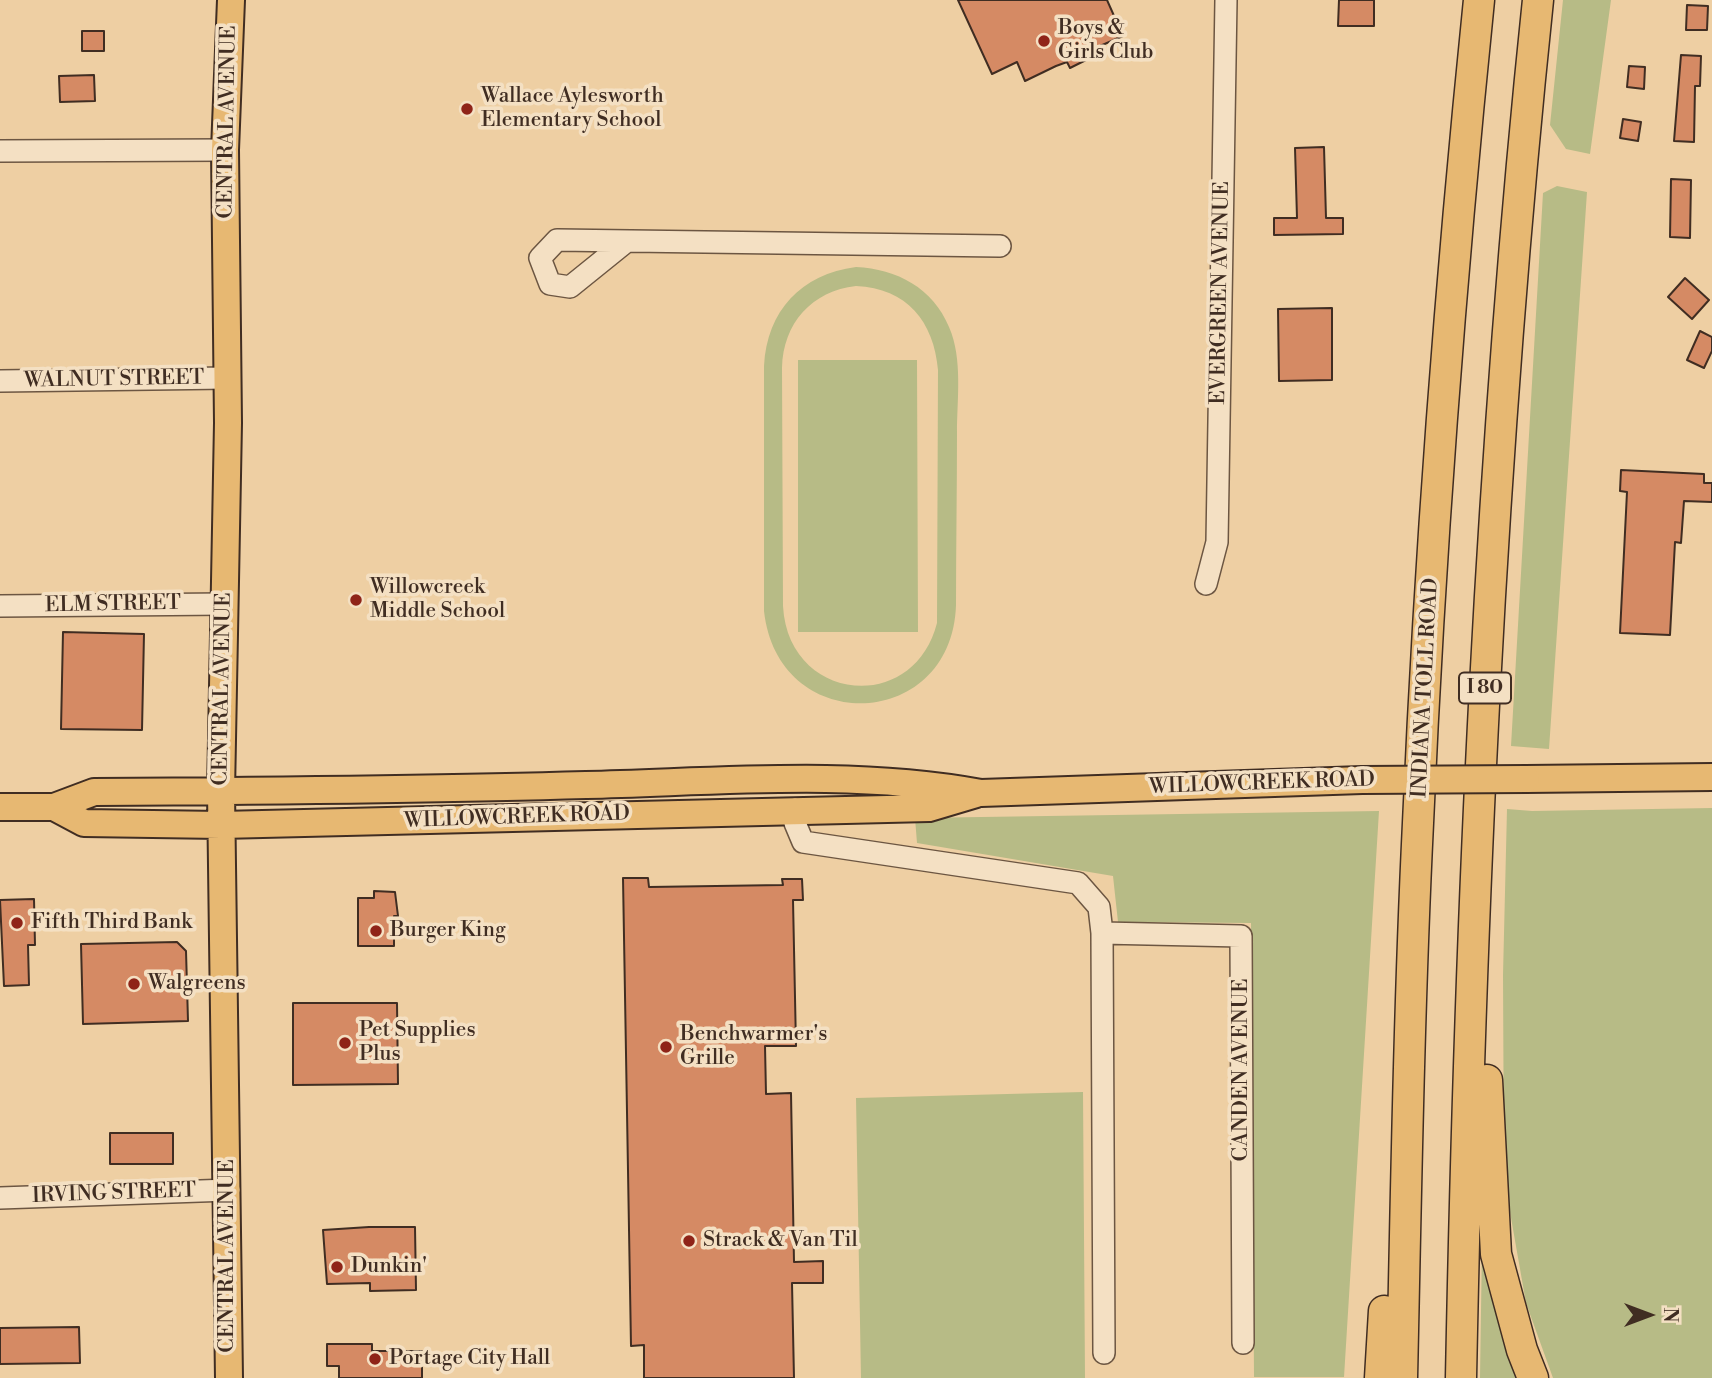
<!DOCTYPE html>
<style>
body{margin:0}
#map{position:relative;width:1712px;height:1378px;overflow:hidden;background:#eecfa3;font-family:"Libre Bodoni",serif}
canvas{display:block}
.north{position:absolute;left:1614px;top:1280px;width:70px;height:70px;-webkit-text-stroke:5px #f4e0c3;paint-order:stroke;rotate:90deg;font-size:19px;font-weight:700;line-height:28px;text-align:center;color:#402d22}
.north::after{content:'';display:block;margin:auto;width:24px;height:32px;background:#402d22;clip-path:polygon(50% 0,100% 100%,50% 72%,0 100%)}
</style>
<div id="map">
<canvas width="1712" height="1378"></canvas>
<div class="north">N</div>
</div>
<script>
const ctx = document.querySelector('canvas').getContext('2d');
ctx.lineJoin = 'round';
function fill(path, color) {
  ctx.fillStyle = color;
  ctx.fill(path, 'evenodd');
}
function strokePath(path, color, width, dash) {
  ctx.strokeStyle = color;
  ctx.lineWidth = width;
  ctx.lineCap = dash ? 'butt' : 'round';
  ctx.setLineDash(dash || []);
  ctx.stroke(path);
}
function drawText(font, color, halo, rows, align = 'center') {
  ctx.font = font + ' "Libre Bodoni",serif';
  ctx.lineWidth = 7;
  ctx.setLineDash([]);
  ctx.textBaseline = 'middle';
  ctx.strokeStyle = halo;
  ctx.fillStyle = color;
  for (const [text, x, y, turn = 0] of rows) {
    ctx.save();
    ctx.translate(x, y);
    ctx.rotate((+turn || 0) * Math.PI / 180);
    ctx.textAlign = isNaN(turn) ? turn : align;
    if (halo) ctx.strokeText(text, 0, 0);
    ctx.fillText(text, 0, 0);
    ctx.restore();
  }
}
const green = new Path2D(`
 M1563 0H1611L1590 154 1566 149 1550 125Z
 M1557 186 1587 192 1549 749 1511 746 1543 193Z
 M856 267C897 269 933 288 949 327 963 359 957 399 957 433 957 490 956 547 956 605 952 732 778 738 764 611V366C767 311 801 274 856 267ZM856 286C907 288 934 322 938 370L937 623C913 716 788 702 783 606L782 368C783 323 812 291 856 286Z
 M798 360H917L918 632H798Z
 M1712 808V1378H1553L1526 1303 1504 1178 1503 975 1507 809 1532 811Z
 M1379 811 1344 1377H1254L1251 923 1118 922 1113 876 917 843 915 818Z
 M1083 1092 1085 1378H861L856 1098Z
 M1482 1244 1522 1378H1480Z`);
const building = new Path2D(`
 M958 0H1107L1123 36 1100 46 1102 52 1070 68 1067 62 1056 66 1025 81 1017 62 992 74Z
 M1339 0H1374V26H1338Z
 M1687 5 1708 6 1707 30H1686Z
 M82 31H104V51H82Z
 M1681 55 1701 56 1700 86H1695L1694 142 1674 141Z
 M1629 66 1645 67 1644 89 1627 87Z
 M94 75 95 101 60 102 59 76Z
 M1623 119 1641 122 1638 141 1620 138Z
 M1324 147 1326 218H1343V234L1274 235V218H1297L1295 148Z
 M1671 179 1691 180 1690 238 1670 237Z
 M1685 278 1709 300 1692 319 1668 297Z
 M1332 308V380L1279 381 1278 309Z
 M1700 331 1712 337V351L1704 368 1687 360Z
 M1621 470 1704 474V483H1712V502L1684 501 1681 543 1675 542 1670 635 1620 633 1627 492 1620 491Z
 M63 632 144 634 142 730 61 729Z
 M623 878H648L649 887 783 885 782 879H802L803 900H793L796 1046H765L766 1094 791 1093 794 1262 823 1261V1283H792L794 1378H644V1345L631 1346Z
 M374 891 395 892 398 916H394V946H358V898H374Z
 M34 899 35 945H28L29 985 4 986 0 900Z
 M177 942 186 951 188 1021 83 1024 81 944Z
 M293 1003H397L398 1084 293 1085Z
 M110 1133H173V1164H110Z
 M369 1227H415L416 1290 370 1291V1283L327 1284 323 1230Z
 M79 1327 80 1363 0 1364V1328Z
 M327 1344H372V1351H422V1378H339V1366H327Z`);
const minor = new Path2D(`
 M0 151 225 150
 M627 241 570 287 550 284 540 258 557 240 1000 246
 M0 381 228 378
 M1206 584 1217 542 1226 0
 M0 606 226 604
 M795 809V823L803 842 1078 883 1099 907 1102 933 1104 1353
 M1102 933 1241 936 1243 1343
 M0 1198 229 1190`);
const major = new Path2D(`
 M1526 779 1712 777
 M0 807H54L94 792C258 791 422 790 586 785 717 782 851 769 981 793L1362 780
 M54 807 84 823 221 825 929 808 976 794
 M229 1378 221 792 228 423 225 150 231 0`);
const highway = new Path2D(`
 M1487 1080 1496 1254 1522 1350 1533 1378
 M1380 1378 1384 1311
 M1402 1378C1406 1193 1409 1008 1418 823 1430 548 1451 274 1479 0
 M1461 1378C1470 918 1490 458 1538 0`);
const majorBridge = new Path2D(`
 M1362 780 1526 779`);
const markers = [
 [1044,41,7,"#8f2418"],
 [467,109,7,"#8f2418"],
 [356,600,7,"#8f2418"],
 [17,923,7,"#8f2418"],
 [376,931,7,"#8f2418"],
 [134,984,7,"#8f2418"],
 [345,1043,7,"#8f2418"],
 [666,1047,7,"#8f2418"],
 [689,1241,7,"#8f2418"],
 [337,1267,7,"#8f2418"],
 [375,1359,7,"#8f2418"]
];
const shields = [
 [1485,688,52]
];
const shieldNames = [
 ["I 80",1485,688]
];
const poiNames = [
 ["Boys &",1058,29],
 ["Girls Club",1058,53],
 ["Wallace Aylesworth",481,97],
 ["Elementary School",481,121],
 ["Willowcreek",370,588],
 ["Middle School",370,612],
 ["Fifth Third Bank",31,923],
 ["Burger King",390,931],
 ["Walgreens",148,984],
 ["Pet Supplies",359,1031],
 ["Plus",359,1055],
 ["Benchwarmer's",680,1035],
 ["Grille",680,1059],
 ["Strack & Van Til",703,1241],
 ["Dunkin'",351,1267],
 ["Portage City Hall",389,1359]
];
const streetNames = [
 ["CENTRAL AVENUE",228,122,-89],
 ["EVERGREEN AVENUE",1221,293,-89],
 ["WALNUT STREET",114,380,-1],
 ["ELM STREET",113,605,-1],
 ["INDIANA TOLL ROAD",1426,688,-87],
 ["CENTRAL AVENUE",223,689,-89],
 ["WILLOWCREEK ROAD",1262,784,-2],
 ["WILLOWCREEK ROAD",517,818,-2],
 ["CANDEN AVENUE",1242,1070,-90],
 ["IRVING STREET",114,1194,-2],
 ["CENTRAL AVENUE",228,1256,-90]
];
fill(green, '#b7bb86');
fill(building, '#d58a64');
strokePath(building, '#402d22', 2);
strokePath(minor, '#6c5642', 24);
strokePath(major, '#402d22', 30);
strokePath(highway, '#402d22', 33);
strokePath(minor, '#f4e0c3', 21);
strokePath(major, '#e7b872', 26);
strokePath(highway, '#e7b872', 30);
strokePath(majorBridge, '#402d22', 30, []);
strokePath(majorBridge, '#e7b872', 26);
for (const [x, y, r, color] of markers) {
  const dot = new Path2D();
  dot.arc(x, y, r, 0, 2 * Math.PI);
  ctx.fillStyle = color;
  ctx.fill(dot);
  strokePath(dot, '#f4e0c3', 2.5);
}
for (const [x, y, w] of shields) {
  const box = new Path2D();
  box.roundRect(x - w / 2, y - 15.5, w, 31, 5);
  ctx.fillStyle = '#f4e0c3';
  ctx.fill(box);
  strokePath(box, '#402d22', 2);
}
drawText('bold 19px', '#402d22', null, shieldNames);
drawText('21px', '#402d22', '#f4e0c3', poiNames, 'left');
drawText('21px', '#402d22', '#f4e0c3', streetNames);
</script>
